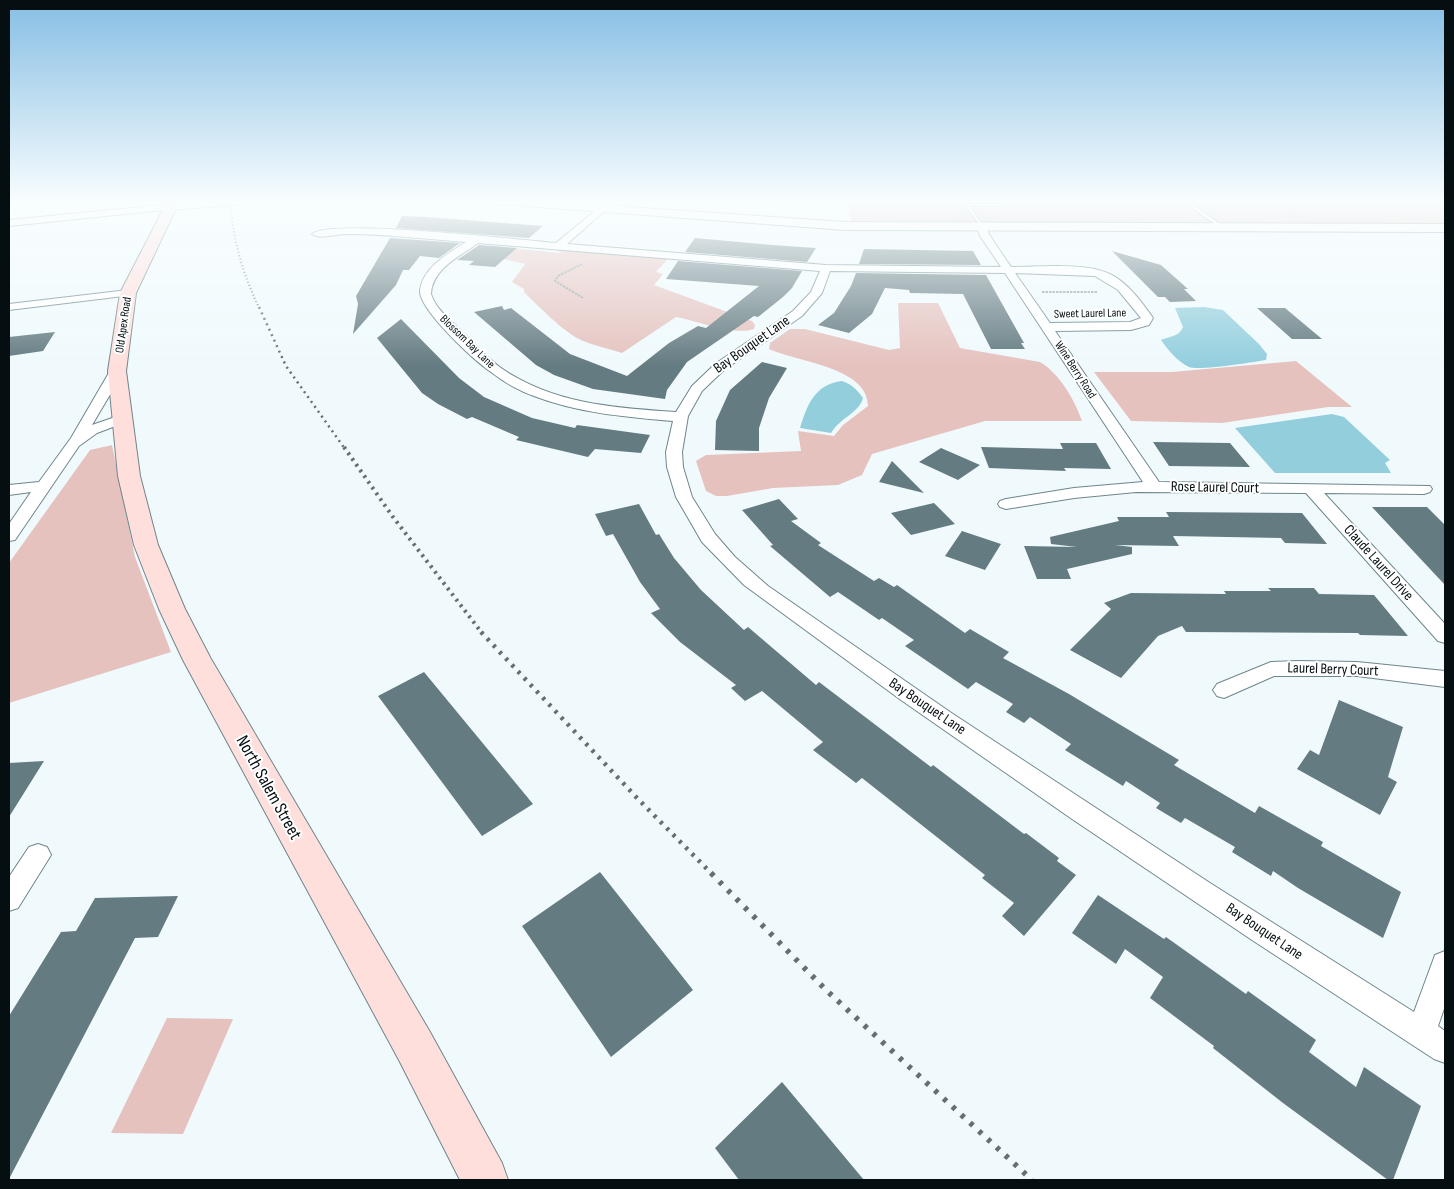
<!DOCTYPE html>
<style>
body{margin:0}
#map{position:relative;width:1454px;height:1189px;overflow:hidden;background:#f0fafd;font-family:"Sofia Sans Condensed",sans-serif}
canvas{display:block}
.frame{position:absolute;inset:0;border:10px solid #050e10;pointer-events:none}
</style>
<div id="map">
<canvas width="1454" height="1189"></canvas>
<div class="frame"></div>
</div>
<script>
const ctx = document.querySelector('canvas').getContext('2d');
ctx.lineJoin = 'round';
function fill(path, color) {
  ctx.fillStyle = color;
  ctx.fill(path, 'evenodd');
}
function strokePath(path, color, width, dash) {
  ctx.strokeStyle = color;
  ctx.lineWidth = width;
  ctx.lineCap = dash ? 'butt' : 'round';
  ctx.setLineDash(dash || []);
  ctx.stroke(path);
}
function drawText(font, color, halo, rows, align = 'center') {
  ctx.font = font + ' "Sofia Sans Condensed",sans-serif';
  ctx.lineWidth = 4;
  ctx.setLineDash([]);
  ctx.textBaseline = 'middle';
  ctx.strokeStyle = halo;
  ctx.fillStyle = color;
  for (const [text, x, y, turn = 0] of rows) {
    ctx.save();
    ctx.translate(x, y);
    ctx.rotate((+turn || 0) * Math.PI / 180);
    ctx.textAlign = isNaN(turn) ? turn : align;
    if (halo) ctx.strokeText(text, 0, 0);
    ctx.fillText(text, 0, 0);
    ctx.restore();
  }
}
const green = new Path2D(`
 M846 200H1445V224L851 222Z
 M492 246 561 253 556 249 668 259 656 272 663 274 654 285 752 321 755 325 754 329C734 336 698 321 676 317L622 353C607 348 590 345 577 338 561 329 538 306 524 292V289L512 282 525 264 503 259Z
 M898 303H938L960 348 1040 362C1059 373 1075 400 1082 421H985L872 454 862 475 838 485 773 488 727 496H716L706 491 696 461 706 455 801 451 798 431 834 436 843 425 868 406C868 367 797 362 769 349L770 343 790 329H805L889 350 900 348Z
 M1296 361 1352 407H1328L1222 423 1131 421 1094 372H1172Z
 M112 445 135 557 171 652 9 703V563L90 450Z
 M167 1018 233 1019 183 1134 111 1133Z`);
const water = new Path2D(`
 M1204 307 1223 310 1259 344 1267 354 1266 360C1255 362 1198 371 1189 367 1178 362 1168 350 1161 340 1170 336 1179 337 1183 327L1175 308Z
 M842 381C853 385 856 389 863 398 859 413 841 417 831 433L800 428C807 405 815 384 842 381Z
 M1332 414 1344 417 1390 460 1385 463 1391 473H1275L1235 428Z`);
const building = new Path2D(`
 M402 216 426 217 543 226 529 238 396 228Z
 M390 238 460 243 439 258 420 256 409 270H403L396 285 353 334 358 304 356 296Z
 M695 238 772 245 816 248 807 262 685 252Z
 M479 245 517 248 495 267 469 265 474 261 457 260Z
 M864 249 973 251 981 265 859 264Z
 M1112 251 1161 265 1188 289H1184L1196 301 1170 302 1165 297H1158Z
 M678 261 802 271 792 288 783 297 758 317 754 316 687 362 667 390 665 399 593 389 554 375 536 365 474 312 502 306 504 310 511 308 570 354 627 376 669 343 698 326 706 328 759 286 666 279Z
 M856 273 986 275 1024 343H1021L1025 349H991L963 294 910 293 909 290 885 288 872 314 849 333 818 325 834 313 851 286Z
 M1257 308H1285L1322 339H1292Z
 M401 319 459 378 484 397 532 418 575 428 577 425 650 435 641 453 595 449 588 457 516 440 519 437 472 417 467 419 438 404 422 393 377 338Z
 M55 332 43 351 9 356V337Z
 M762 362 787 368 769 398 759 428V451L715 450 716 421 730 390Z
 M1153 442 1230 443 1250 467 1169 466Z
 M1060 443H1096L1111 469 1064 468 1066 471 989 468 981 447 1063 449Z
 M941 448 980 465 958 480 919 462Z
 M892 461 924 493 879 482Z
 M779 499 798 519 791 521 821 543 818 545 874 581 879 578 894 587 897 585 965 633 970 629 1009 652 1003 658 1069 694 1179 760 1174 765 1255 813 1259 806 1323 842 1321 846 1401 892 1383 938 1298 888 1273 871 1271 876 1232 852 1235 847 1185 818 1181 823 1156 808 1160 803 1126 781 1123 786 1065 750 1071 744 1030 717 1024 723 1006 712 1013 704 976 682 968 689 905 646 914 640 882 618 879 620 838 592 830 597 770 546 773 545 742 510Z
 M934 503 955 524 911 535 891 513Z
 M639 504 656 535 659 534 674 558 701 590 744 630 748 627 816 685 819 682 931 767 933 765 1024 834 1026 833 1059 858 1057 861 1076 875 1024 936 1002 916 1014 903 982 878 985 875 862 778 856 783 813 750 823 742 762 691 745 701 731 688 736 685 680 642 651 613 660 609 640 582 613 534 606 536 595 514Z
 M1372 507H1427L1445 525V585Z
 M1166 512 1302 513 1327 544 1285 543 1281 538 1173 536 1179 546 1115 545 1132 547V554L1067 569 1071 579H1037L1024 546 1077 547 1051 544 1050 537 1119 521 1117 517H1169Z
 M962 531 1001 544 985 570 945 556Z
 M1268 588H1314L1319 594 1374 595 1408 636 1360 635 1358 633 1186 632 1182 626 1158 636 1121 678 1070 650 1111 609 1104 603 1131 593 1226 594 1224 591H1271Z
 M424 672 533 804 482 836 378 696Z
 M1339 700 1403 727 1388 777 1397 782 1380 815 1297 769 1310 750 1319 755Z
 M44 761 9 817V763Z
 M600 872 693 990 611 1057 522 926Z
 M1098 895 1164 939 1166 937 1246 994 1248 991 1316 1040 1309 1052 1356 1087 1364 1067 1421 1106 1393 1180H1388L1283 1103 1213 1048 1214 1046 1150 998 1163 977 1125 949 1116 964 1072 933Z
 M178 896 158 937 135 938 9 1179V1016L61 932 76 931 95 898Z
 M782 1082 864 1180H739L715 1148Z`);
const path = new Path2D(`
 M1034 200 1039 205
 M1283 200 1294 211
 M1313 200 1370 204 1403 200
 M582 264 558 276 555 281 583 298
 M1042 292H1098`);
const service = new Path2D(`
 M1000 200H1004L1006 206H970L984 227 982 228 965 205 967 204H1002Z
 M1184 200 1187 201 1252 200 1250 201 1191 203 1221 225 1219 227 1184 202Z`);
const minor = new Path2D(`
 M608 200H617L567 244 826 265 1001 267 980 236 977 227 985 225 990 236 1011 267C1039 267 1085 262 1110 274 1128 283 1142 302 1153 318L1149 325 1131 330 1055 331 1159 482 1430 486 1432 489 1430 492 1424 494 1324 493 1445 624V643L1438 641 1306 493 1136 492 1074 498 1006 509 1000 507 998 504 1000 501 1006 499 1074 488 1143 482 1005 273 830 271 822 293 802 316 724 370 702 391 688 416 682 452 683 467 692 497 715 534 735 557 768 586 950 712 1210 883 1414 1012 1435 955 1445 951V1006L1438 1026 1445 1031V1063L1434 1059 1252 940 1072 819 901 700 744 585 702 542 676 497 667 467 666 452 673 421C626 417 578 413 534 396 519 391 504 382 491 372 475 361 418 309 420 290 423 267 449 253 466 242 426 239 386 234 346 234 336 234 320 240 312 234 330 218 521 240 556 243ZM478 243 820 271 811 292 793 311 715 364 692 386 676 412C615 408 553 404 501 368 487 358 475 344 462 332 451 320 436 310 431 294 432 269 460 256 478 243ZM1015 273 1095 276 1118 290 1141 318 1130 322 1050 323Z
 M171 204 175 207 174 209 9 226V220Z
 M128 290 134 293 132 295 9 310V304Z
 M117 367 124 371 92 425 121 415 128 419 126 422 97 433 79 446 15 540 9 541V524L31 492 9 495V485L39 482 71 438 110 371Z
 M1298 661 1357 662 1445 671V687L1357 676H1274L1224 698 1217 696 1213 690 1217 684 1271 662Z
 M38 844 47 847 51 855 18 908 9 911V877L29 847Z`);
const tertiary = new Path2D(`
 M219 200H264L258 203 171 210 165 207 171 204Z
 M480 200H528L845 222 1445 224V232L845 230 485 203Z`);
const secondary = new Path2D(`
 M168 200H180L136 293 126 371 140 476 158 545 185 609 211 659 430 1032 502 1163 508 1180H460L400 1062 183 660 159 609 134 545 118 476 108 371 120 293Z`);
const railFar4 = new Path2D(`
 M230 200C234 243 241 269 259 308`);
const railFar3 = new Path2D(`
 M259 307 286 366 345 449`);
const railFar2 = new Path2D(`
 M344 447 393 517 482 633`);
const railFar1 = new Path2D(`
 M481 632 638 799 712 874`);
const rail = new Path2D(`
 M711 873 826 990 1032 1180`);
const farStreetnames = [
 ["Sweet Laurel Lane",1090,314,-1],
 ["Old Apex Road",124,325,-82],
 ["Blossom Bay Lane",467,342,44],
 ["Wine Berry Road",1075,370,57]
];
const streetNames = [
 ["Bay Bouquet Lane",752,345,-35],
 ["Rose Laurel Court",1215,488,1],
 ["Claude Laurel Drive",1378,563,48],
 ["Laurel Berry Court",1333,670,2],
 ["Bay Bouquet Lane",927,707,34],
 ["Bay Bouquet Lane",1264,932,34]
];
const nearStreetnames = [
 ["North Salem Street",268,788,61]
];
fill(green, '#e5c2be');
fill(water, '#93cedd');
fill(building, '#647b81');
strokePath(service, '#6e868c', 2);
strokePath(minor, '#6e868c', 2);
strokePath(tertiary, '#6e868c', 2);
strokePath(secondary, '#6e868c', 2);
strokePath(path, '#96a0a3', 2, [2.5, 1]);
fill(service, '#fff');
fill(minor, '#fff');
fill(tertiary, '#fff');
fill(secondary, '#ffdfdc');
strokePath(railFar4, '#656e71', 2, [1, 2.5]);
strokePath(railFar3, '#656e71', 2.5, [2, 4]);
strokePath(railFar2, '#656e71', 4, [2.5, 4.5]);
strokePath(railFar1, '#656e71', 4.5, [3, 6]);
strokePath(rail, '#656e71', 5.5, [4, 8]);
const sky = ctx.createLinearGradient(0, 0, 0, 366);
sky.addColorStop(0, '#86bee4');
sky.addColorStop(0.55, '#f8fdfe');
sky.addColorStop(1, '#f8fdfe00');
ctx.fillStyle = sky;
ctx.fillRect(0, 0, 1454, 366);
drawText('12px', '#050e10', '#fff', farStreetnames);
drawText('15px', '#050e10', '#fff', streetNames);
drawText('18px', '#050e10', '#fff', nearStreetnames);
</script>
